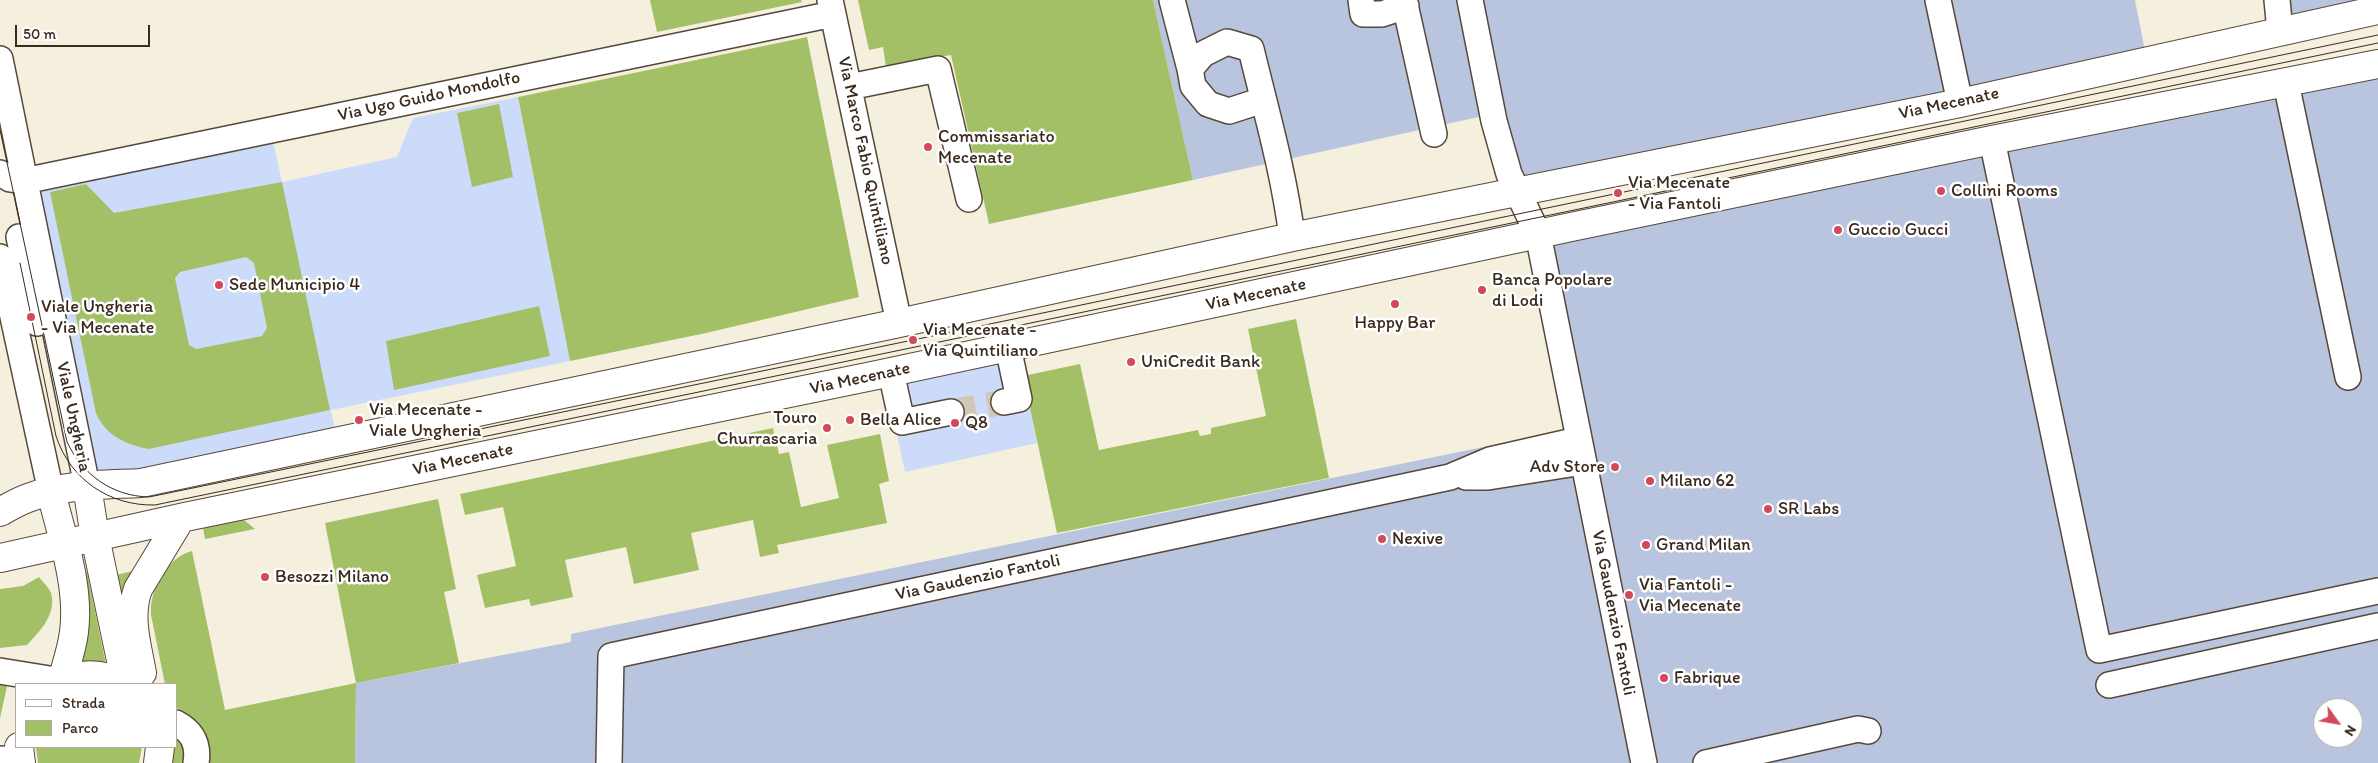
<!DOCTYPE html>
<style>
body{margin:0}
#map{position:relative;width:2378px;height:763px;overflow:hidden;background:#f5efdd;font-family:Itim,sans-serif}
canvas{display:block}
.legend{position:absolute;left:15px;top:683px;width:162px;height:65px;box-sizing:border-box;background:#fff;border:1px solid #b1aaa5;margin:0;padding:6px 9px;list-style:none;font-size:15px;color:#3b2a1e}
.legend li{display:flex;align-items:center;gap:10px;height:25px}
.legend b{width:25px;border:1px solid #b1aaa5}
.north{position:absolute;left:2313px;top:698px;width:50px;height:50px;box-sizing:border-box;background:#fff;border:1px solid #b1aaa5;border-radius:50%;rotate:122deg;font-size:14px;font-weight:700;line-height:20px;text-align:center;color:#3b2a1e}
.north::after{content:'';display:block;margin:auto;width:18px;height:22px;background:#d1495b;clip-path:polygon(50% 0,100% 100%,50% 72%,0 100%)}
.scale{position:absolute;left:15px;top:25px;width:135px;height:22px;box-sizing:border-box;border:2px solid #3b2a1e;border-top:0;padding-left:6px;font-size:15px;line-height:18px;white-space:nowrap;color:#3b2a1e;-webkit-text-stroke:4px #fff;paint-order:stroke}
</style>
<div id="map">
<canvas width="2378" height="763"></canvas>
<ul class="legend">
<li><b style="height:6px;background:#fff"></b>Strada</li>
<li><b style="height:14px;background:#a4c067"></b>Parco</li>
</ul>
<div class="north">N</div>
<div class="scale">50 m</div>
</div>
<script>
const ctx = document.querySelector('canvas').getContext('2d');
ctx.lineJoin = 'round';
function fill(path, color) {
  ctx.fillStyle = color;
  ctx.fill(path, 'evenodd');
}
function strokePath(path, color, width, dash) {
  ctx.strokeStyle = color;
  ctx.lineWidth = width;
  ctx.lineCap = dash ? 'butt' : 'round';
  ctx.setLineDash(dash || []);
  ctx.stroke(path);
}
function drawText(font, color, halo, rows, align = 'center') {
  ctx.font = font + ' Itim,sans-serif';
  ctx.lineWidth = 5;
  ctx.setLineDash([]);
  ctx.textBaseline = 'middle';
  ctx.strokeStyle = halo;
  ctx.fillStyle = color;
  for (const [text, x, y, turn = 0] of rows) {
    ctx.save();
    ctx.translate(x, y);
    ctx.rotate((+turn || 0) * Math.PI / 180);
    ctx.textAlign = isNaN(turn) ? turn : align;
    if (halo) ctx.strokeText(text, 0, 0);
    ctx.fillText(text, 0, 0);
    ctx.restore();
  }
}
const built = new Path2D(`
 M518 97 570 361 331 410 337 440 88 484 26 182 271 132 282 182 397 157 413 118Z
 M1017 346 1037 443 905 472 884 374Z`);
const industrial = new Path2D(`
 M1153 0H2135L2147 61 1517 191 1492 114 1193 180Z
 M2277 0H2378L2280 31Z
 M2378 64V763H355L356 683 571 642V634L1576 428 1538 234ZM2323 708H2353V738H2323Z`);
const green = new Path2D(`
 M650 0H801L802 2 657 32Z
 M858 0H1153L1193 180 989 224 951 55 886 67 883 47 869 50Z
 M807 37 859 297 706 333 570 361 518 97Z
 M499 104 513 177 472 187 457 113Z
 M282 182 330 410 149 449C126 445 105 435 96 413L50 192 86 184 114 213ZM246 257 254 263 267 328 262 336 196 349 189 345 175 278 180 272Z
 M539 306 550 356 394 390 386 341Z
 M1296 319 1329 478 1057 533 1023 376 1080 364 1099 450 1198 430 1200 436 1211 434V428L1266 416 1248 329Z
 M773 428 779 454 789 452 801 507 839 498 827 445 880 434 889 481 879 484 887 523 777 545 779 553 760 557 753 520 691 533 699 570 634 584 626 547 565 560 573 597 531 606 529 599 485 608 477 575 516 566 503 507 465 515 460 494Z
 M438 499 456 589 444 592 459 663 356 683 355 763H205L196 731 176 706V684H165L151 615C149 590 167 557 192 551L225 710 356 683 325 523Z
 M243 519 255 529 205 539 203 528Z
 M137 570 123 605 116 575Z
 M87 572 105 660 104 665 91 666 73 659 81 573Z
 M39 577C43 582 49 588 51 593 57 614 40 631 27 645L0 648V589L23 586Z
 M0 682H8L0 718Z
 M176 736 184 742 187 763H172L171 747H176Z
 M36 747H142L139 763H38Z`);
const minorTunnel = new Path2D(`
 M951 412 1004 402`);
const minor = new Path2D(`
 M830 0 899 323
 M1172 0 1190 69
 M1361 0 1363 14H1382L1406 6
 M1404 0 1434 134
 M1470 0 1494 121 1509 174 1538 234 1644 763
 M1938 0 1960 103
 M2277 0 2280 31
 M0 59 87 486
 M2286 83 2348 377
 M849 87 938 69 969 199
 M1263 100 1229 111 1208 104 1193 86 1190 69 1203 54 1227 42 1251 49C1266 111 1284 173 1292 237
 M1992 140 2099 650 2378 591
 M0 173 10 179 24 181 833 14
 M19 237 37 323
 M0 257 51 492
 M891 372 902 422 951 412
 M1004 402 1019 399 1008 347
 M1466 477H1488L1583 462
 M0 671 62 681
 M2109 685 2378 626
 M176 723C193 732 199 744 196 763
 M1 763 3 759
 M609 763 611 656 1450 477 1490 460 1578 440
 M1706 763 1858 729 1868 731`);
const major = new Path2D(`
 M87 486 95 537 126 684
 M51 492C62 537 80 586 74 632 72 649 66 665 62 681
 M0 512C9 507 19 501 28 498 63 484 104 485 141 483L899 323 1292 237 1960 103 2378 10
 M0 558 185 517 877 375 1571 227 1992 140 2378 64
 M142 673C137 645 128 617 138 589L181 518
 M55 684C78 673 101 672 124 684
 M19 747 21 763
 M158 763 160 747`);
const tram = new Path2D(`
 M0 130 67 442C83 475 112 496 149 497L913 340 2378 35
 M20 263 56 436C70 479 109 506 155 505L2378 43`);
const markers = [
 [928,147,5,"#d1495b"],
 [1941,191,5,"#d1495b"],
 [1618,193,5,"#d1495b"],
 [1838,230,5,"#d1495b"],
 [219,285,5,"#d1495b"],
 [1482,290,5,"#d1495b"],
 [1395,304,5,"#d1495b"],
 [31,317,5,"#d1495b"],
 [913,340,5,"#d1495b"],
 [1131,362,5,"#d1495b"],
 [359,420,5,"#d1495b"],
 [850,420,5,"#d1495b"],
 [955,423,5,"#d1495b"],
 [827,428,5,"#d1495b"],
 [1615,467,5,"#d1495b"],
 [1650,481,5,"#d1495b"],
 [1768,509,5,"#d1495b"],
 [1382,539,5,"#d1495b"],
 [1646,545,5,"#d1495b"],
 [265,577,5,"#d1495b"],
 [1629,595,5,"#d1495b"],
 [1664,678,5,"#d1495b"]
];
const streetNames = [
 ["Via Ugo Guido Mondolfo",429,97,-12],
 ["Via Mecenate",1949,104,-12],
 ["Via Marco Fabio Quintiliano",865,161,78],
 ["Via Mecenate",1256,295,-12],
 ["Via Mecenate",860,379,-12],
 ["Viale Ungheria",73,417,78],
 ["Via Mecenate",463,460,-12],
 ["Via Gaudenzio Fantoli",978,578,-12],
 ["Via Gaudenzio Fantoli",1613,613,79]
];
const poiNames = [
 ["Commissariato",938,137],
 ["Mecenate",938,158],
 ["Via Mecenate",1628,183],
 ["- Via Fantoli",1628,204],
 ["Collini Rooms",1951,191],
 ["Guccio Gucci",1848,230],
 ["Banca Popolare",1492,280],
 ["di Lodi",1492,301],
 ["Sede Municipio 4",229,285],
 ["Viale Ungheria",41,307],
 ["- Via Mecenate",41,328],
 ["Happy Bar",1395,323,"center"],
 ["Via Mecenate -",923,330],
 ["Via Quintiliano",923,351],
 ["UniCredit Bank",1141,362],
 ["Via Mecenate -",369,410],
 ["Viale Ungheria",369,431],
 ["Touro",817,418,"right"],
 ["Churrascaria",817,439,"right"],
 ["Bella Alice",860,420],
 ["Q8",965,423],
 ["Adv Store",1605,467,"right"],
 ["Milano 62",1660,481],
 ["SR Labs",1778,509],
 ["Nexive",1392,539],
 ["Grand Milan",1656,545],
 ["Besozzi Milano",275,577],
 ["Via Fantoli -",1639,585],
 ["Via Mecenate",1639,606],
 ["Fabrique",1674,678]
];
fill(built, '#cddbfa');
fill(industrial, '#b9c5de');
fill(green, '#a4c067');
strokePath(minorTunnel, '#d0c8b7', 25, [25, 12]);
strokePath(minor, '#57483b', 28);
strokePath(major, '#57483b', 30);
strokePath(minor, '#fff', 25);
strokePath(major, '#fff', 28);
strokePath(tram, '#3b2a1e', 1);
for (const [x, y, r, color] of markers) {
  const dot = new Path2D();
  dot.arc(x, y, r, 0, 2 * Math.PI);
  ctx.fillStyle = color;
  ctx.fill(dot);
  strokePath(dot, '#fff', 2);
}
drawText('18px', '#3b2a1e', '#fff', streetNames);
drawText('18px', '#3b2a1e', '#fff', poiNames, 'left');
</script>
